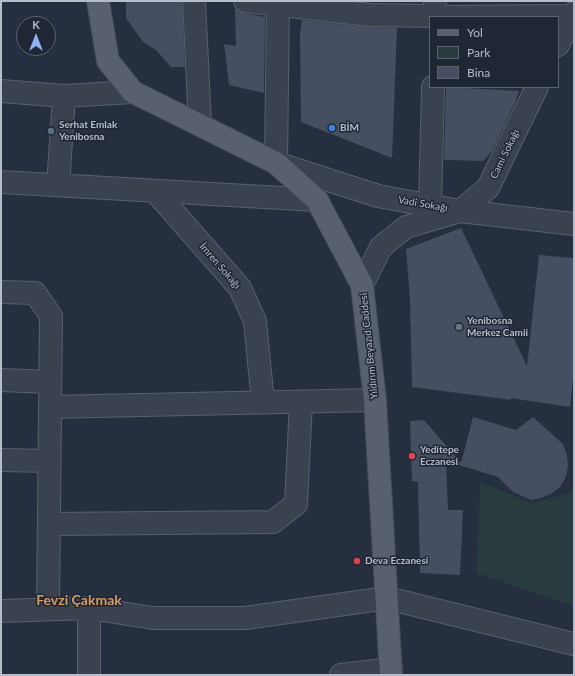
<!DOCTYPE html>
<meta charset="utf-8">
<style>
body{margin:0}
#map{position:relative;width:575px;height:676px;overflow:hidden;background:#262f3f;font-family:Lato,sans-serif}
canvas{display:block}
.frame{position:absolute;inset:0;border:2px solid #b6bdca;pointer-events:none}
.legend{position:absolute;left:429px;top:16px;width:130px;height:72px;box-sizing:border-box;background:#1f2634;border:1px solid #5b6270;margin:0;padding:5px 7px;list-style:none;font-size:12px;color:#b6bdca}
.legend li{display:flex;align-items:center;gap:8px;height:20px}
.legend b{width:20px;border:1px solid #5b6270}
.north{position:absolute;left:16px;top:16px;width:40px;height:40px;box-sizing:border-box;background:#1f2634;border:1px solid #5b6270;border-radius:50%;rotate:0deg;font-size:11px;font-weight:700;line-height:16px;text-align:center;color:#b6bdca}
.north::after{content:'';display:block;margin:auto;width:14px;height:18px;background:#90b0f5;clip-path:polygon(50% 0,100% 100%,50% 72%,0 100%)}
</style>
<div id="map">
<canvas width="575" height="676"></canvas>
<div class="frame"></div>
<ul class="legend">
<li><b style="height:5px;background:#58606f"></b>Yol</li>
<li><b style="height:11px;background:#283c40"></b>Park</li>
<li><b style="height:11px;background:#454f61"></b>Bina</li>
</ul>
<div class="north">K</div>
</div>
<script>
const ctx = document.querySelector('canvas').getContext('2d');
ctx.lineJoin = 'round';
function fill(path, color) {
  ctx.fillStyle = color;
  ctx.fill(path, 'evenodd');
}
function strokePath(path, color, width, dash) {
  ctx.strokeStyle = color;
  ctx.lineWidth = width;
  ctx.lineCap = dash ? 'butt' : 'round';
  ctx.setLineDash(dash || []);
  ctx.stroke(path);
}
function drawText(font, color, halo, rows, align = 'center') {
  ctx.font = font + ' Lato,sans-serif';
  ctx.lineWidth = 3;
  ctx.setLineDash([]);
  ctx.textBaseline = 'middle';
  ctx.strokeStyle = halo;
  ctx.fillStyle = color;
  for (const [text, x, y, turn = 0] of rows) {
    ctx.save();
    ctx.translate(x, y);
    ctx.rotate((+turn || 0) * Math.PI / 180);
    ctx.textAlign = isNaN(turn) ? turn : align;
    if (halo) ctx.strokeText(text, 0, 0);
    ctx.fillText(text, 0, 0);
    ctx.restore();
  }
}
const green = new Path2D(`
 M480 482 532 503 570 493 574 485V606L477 573Z`);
const building = new Path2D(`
 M126 1H182L185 67H171L156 50 143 42 126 18Z
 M235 9 243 13 265 17 264 93 229 85 224 44 236 46Z
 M302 20 369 27 397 28 392 158 301 122 300 33Z
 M446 87 519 91 515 103 492 151 483 161 444 160Z
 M461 228 527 366 539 255 574 258V370L570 407 510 398 512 400 412 387 410 300 406 249Z
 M473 417 516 430 533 417 563 444 567 455 568 466 566 477 560 487 551 494 541 498 531 500 513 492 498 477 446 461 448 510H463L460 575 420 573 418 482 412 481 410 421 424 420 461 463Z`);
const minor = new Path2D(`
 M194 1 200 125
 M245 1 370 15 434 16 435 1
 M278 1 276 163 378 196 460 211 574 224
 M434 17 572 16
 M558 45 574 13
 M1 91 64 96 133 92
 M1 182 317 200
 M58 185 64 96
 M155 191 240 288 255 321 263 403
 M430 206 433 87
 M362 285 381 247 406 227 460 211 488 188 537 87
 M1 292 35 293 51 316 48 609
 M1 380 50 382
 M50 407 375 400
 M1 460 49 461
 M49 524 273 522 296 504 301 402
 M1 611 89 608 153 618H245L387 598 574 644
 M89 675V608
 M341 675 391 669`);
const major = new Path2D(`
 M98 1 108 61 133 92 276 163 317 200 362 285 375 400 391 675`);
const markers = [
 [332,128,4,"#3f7fe0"],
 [51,131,4,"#5c6f8a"],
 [459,327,4,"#6b7280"],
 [412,456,4,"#e0444e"],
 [357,561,4,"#e0444e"]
];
const poiNames = [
 ["Serhat Emlak",59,125],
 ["Yenibosna",59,137],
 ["BİM",340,128],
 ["Yenibosna",467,321],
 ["Merkez Camii",467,333],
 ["Yeditepe",420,450],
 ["Eczanesi",420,462],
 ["Deva Eczanesi",365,561]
];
const streetNames = [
 ["Cami Sokağı",505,154,-64],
 ["Vadi Sokağı",423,204,10],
 ["İmren Sokağı",220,266,49],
 ["Yıldırım Beyazıd Caddesi",369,346,-96]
];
const districtNames = [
 ["Fevzi Çakmak",79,600]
];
fill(green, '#283c40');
fill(building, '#454f61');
strokePath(minor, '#585f6d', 24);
strokePath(major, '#434a58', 24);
strokePath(minor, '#3a414f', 22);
strokePath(major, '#58606f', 22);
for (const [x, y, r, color] of markers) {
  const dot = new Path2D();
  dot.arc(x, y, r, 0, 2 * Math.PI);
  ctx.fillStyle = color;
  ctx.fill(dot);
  strokePath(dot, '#1f2634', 1.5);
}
drawText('bold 10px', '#b6bdca', '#1f2634', poiNames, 'left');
drawText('10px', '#b6bdca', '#1f2634', streetNames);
drawText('bold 14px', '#d39e68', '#1f2634', districtNames);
</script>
